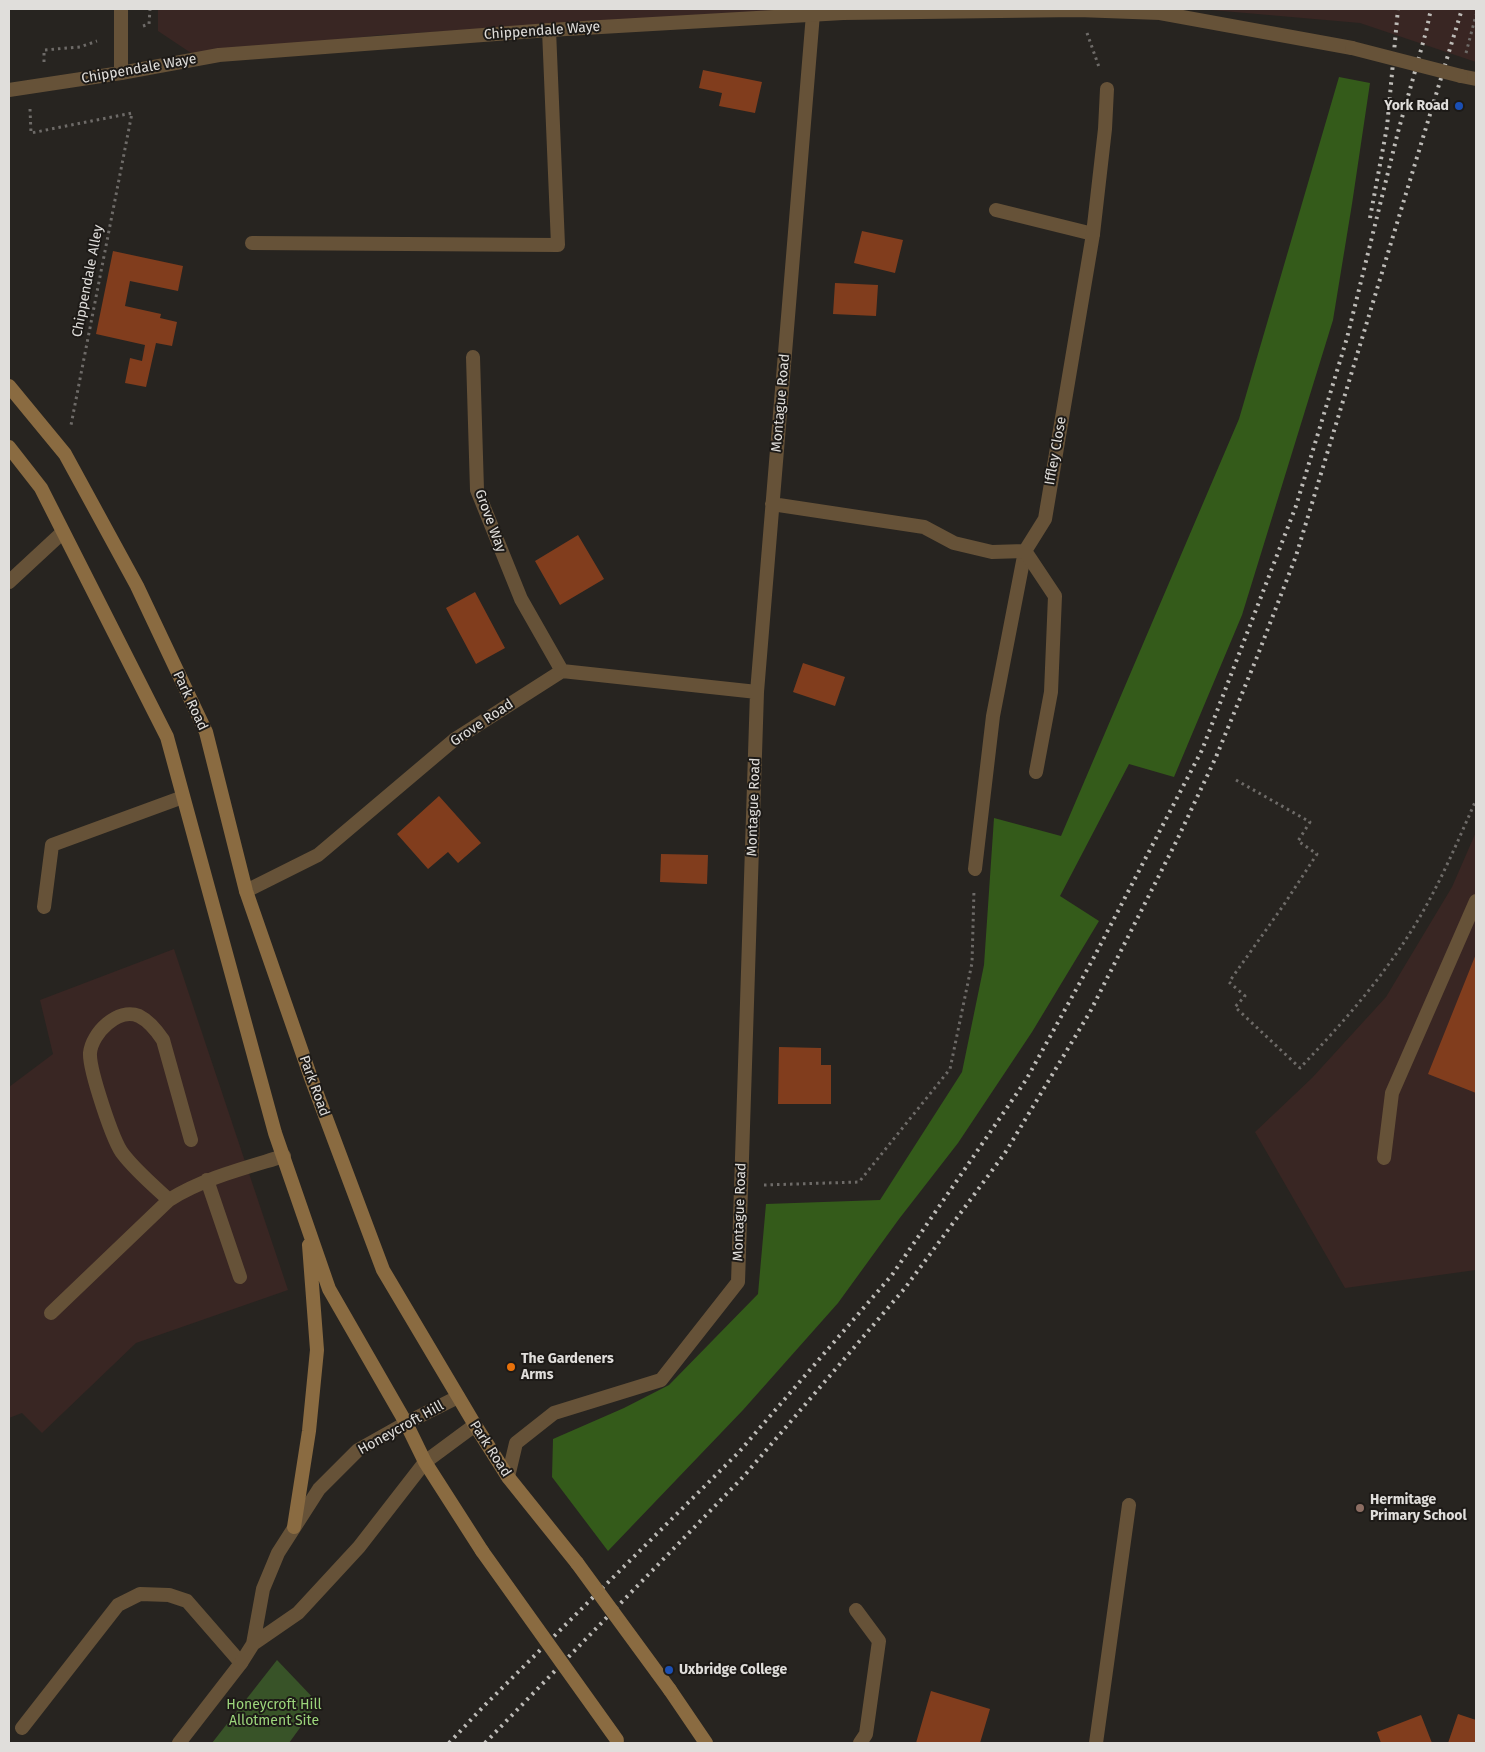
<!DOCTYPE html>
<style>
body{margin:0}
#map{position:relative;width:1485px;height:1752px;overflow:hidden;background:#272420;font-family:"Fira Sans",sans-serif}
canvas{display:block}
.frame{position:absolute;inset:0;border:10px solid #e0dedb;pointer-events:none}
</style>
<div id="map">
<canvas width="1485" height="1752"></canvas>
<div class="frame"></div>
</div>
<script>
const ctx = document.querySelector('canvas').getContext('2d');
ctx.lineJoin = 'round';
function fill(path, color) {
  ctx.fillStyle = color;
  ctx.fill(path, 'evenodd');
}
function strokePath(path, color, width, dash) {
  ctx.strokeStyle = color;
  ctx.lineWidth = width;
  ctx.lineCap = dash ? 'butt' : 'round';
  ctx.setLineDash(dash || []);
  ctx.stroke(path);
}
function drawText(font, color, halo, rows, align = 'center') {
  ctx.font = font + ' "Fira Sans",sans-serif';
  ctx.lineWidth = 4;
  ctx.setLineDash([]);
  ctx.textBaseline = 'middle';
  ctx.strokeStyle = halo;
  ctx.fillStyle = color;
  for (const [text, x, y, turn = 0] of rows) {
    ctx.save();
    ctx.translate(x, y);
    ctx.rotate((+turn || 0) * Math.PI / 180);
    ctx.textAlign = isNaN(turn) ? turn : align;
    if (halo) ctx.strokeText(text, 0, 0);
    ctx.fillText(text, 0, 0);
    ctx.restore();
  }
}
const commercial = new Path2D(`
 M158 9H828L382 35 194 55 158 31Z
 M1200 9H1476V62L1360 23Z
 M1476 832V1270L1345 1288 1255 1132 1312 1078 1386 997 1452 887Z
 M174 949 288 1290 136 1343 42 1433 22 1413 9 1418V1087L53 1054 40 1000Z`);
const green = new Path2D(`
 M277 1660 318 1703 289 1743H212Z`);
const forest = new Path2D(`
 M1339 77 1370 83 1352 204 1333 320 1242 615 1174 777 1129 764 1060 896 1099 921 1032 1032 958 1143 899 1219 838 1303 743 1410 608 1551 552 1477 553 1439 624 1408 669 1385 758 1294 766 1204 880 1200 962 1072 984 965 994 818 1061 836 1239 419Z`);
const building = new Path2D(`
 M703 70 762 82 755 113 719 106 722 93 699 88Z
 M862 231 903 240 895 273 854 263Z
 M113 251 183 266 178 291 130 281 125 306 161 314 160 318 177 322 172 346 156 343 146 387 125 383 130 358 142 361 145 345 96 334Z
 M835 283 878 285 876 316 833 314Z
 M578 535 604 579 560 605 535 561Z
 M475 592 505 648 476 664 446 608Z
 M803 663 845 677 835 706 793 692Z
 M439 796 481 843 458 863 448 852 428 869 397 834Z
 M661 854 708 855 707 884 660 882Z
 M1476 954V1093L1428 1074Z
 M779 1047 821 1048V1065H831V1104H778Z
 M931 1691 990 1709 980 1743H916Z
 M1458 1714 1476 1720V1743H1448Z
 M1421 1715 1432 1743H1381L1377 1732Z`);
const path = new Path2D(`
 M143 26 149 24 150 9
 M1087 33 1099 67
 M1466 53 1476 15
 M44 62V50L80 47 97 41
 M30 109 31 133 132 113 71 425
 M1236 780 1310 822 1298 841 1317 854 1283 906 1229 982 1245 996 1235 1007 1300 1068C1340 1026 1379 982 1410 933 1437 891 1456 845 1476 800
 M764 1185 859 1182 950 1069 972 963 974 890`);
const service = new Path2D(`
 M996 210 1093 234
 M252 243 558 245 549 30
 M9 582 63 532
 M975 869 993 716 1025 551
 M44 907 52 845 183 797
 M1384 1158 1392 1093 1476 901
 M207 1180 240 1277
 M169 1200C154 1186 136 1171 123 1154 113 1142 89 1069 90 1053 92 1033 118 1007 139 1016 149 1021 157 1031 163 1040L191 1140
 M51 1313 169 1200C204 1178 245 1168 284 1156
 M22 1728 118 1605 140 1594 169 1595 187 1601 241 1663
 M1096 1743 1129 1505`);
const minor = new Path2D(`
 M121 73V9
 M473 357 477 490 521 599 562 671
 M772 504 924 527 954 543 992 552 1025 551 1045 519 1093 234 1105 129 1107 89
 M1025 551 1055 596 1051 692 1036 772
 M246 891 318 855 454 740 562 671 757 692
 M508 1477 516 1443 554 1413 661 1380 738 1282 757 692 813 14
 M856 1610 879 1641 866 1734 860 1743`);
const tertiary = new Path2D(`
 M1461 76 1476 79
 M9 90 121 73 219 55 549 30 843 13 1078 10 1160 13 1352 48
 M253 1644 298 1613 359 1547 425 1462 475 1425
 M179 1743 241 1663 253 1644 263 1589 278 1553 319 1489 358 1450 406 1423 458 1397`);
const secondary = new Path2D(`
 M9 386 65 454 137 586 206 732 246 891 311 1078 383 1270 475 1425 508 1477 577 1563
 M9 447 41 488 167 737 275 1133 329 1289 406 1423 425 1462 482 1551
 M294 1527 309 1431 317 1350 309 1245
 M670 1690 706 1743`);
const rail = new Path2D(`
 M1370 218 1387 127 1398 9
 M449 1743 483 1707 739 1452 892 1275 1026 1080 1093 959 1202 750 1296 506 1347 338 1398 132 1426 32 1431 9
 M485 1743 744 1476 905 1288 1005 1153 1090 1012 1177 840 1216 757 1257 657 1296 556 1462 9`);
const tertiaryBridge = new Path2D(`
 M1352 48 1461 76`);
const secondaryBridge = new Path2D(`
 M482 1551 617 1740
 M577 1563 670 1690`);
const markers = [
 [1459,106,5,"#1a4fb4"],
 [511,1367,5,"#e8710a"],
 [1360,1508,5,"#8d6e63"],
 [669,1670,5,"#1a4fb4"]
];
const streetNames = [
 ["Chippendale Waye",542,31,-4],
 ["Chippendale Waye",139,69,-10],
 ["Chippendale Alley",88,281,-79],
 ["Montague Road",781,403,-85],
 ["Iffley Close",1056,451,-80],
 ["Grove Way",490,521,70],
 ["Park Road",190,701,65],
 ["Grove Road",482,723,-34],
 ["Montague Road",754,807,-88],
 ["Park Road",314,1086,70],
 ["Montague Road",740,1212,-88],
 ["Honeycroft Hill",401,1428,-29],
 ["Park Road",490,1449,57]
];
const poiNames = [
 ["York Road",1449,106,"right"],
 ["The Gardeners",521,1359],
 ["Arms",521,1375],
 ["Hermitage",1370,1500],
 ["Primary School",1370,1516],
 ["Uxbridge College",679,1670]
];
const parkNames = [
 ["Honeycroft Hill",274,1705],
 ["Allotment Site",274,1721]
];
fill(commercial, '#392623');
fill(green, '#385328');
fill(forest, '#345b1a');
fill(building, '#813d1d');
strokePath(path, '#6e6b68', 3, [2.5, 4]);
strokePath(service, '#665238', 14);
strokePath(minor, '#665238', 14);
strokePath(tertiary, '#665238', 14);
strokePath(secondary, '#8a6b41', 14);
strokePath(rail, '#bdbbb7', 4, [2.5, 5]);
strokePath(tertiaryBridge, '#665238', 14);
strokePath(secondaryBridge, '#8a6b41', 14);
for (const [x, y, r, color] of markers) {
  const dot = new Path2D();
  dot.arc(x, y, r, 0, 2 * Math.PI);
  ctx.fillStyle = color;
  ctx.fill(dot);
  strokePath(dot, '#1d1a17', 2);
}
drawText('14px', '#e0dedb', '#1d1a17', streetNames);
drawText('bold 14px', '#e0dedb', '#1d1a17', poiNames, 'left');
drawText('14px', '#9cd57b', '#1d1a17', parkNames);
</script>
